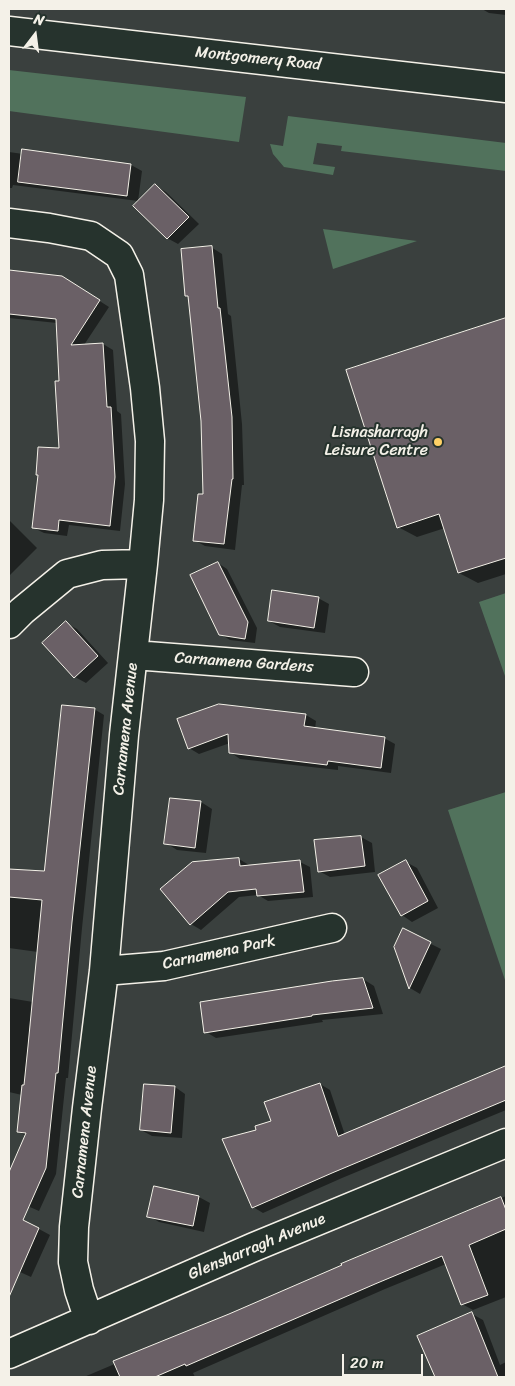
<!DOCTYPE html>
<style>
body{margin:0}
#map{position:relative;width:515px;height:1386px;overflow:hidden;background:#3a403e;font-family:Sriracha,sans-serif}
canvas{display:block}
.frame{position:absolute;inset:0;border:10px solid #f4f1e8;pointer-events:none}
.north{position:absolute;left:10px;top:10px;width:50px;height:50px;-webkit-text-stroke:4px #26332d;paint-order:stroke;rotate:15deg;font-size:14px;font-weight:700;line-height:20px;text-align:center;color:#f4f1e8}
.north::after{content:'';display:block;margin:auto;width:18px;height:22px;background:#f4f1e8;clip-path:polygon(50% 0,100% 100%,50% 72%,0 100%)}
.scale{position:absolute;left:342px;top:1354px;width:81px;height:22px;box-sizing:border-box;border:2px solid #f4f1e8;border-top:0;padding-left:6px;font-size:15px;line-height:18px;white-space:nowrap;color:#f4f1e8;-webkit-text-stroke:4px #26332d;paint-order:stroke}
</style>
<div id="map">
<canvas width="515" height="1386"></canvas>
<div class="frame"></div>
<div class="north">N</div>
<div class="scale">20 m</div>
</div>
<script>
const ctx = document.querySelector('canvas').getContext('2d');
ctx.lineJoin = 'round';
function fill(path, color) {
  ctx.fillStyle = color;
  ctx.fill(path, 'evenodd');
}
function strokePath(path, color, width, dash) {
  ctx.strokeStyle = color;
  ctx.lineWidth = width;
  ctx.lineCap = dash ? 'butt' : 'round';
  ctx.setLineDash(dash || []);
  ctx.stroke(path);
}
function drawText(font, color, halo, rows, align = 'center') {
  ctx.font = font + ' Sriracha,sans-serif';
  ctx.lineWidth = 4;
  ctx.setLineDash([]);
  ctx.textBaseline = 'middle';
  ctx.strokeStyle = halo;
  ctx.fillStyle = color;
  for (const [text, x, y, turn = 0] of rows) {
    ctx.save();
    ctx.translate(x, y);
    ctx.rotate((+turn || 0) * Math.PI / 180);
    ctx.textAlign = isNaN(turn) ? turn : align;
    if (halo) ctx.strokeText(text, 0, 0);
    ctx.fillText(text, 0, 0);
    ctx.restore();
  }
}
const green = new Path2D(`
 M9 70 246 97 239 142 9 111Z
 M288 116 506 143V171L341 151 342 146 317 143 313 164 335 167 333 175 284 167 273 154 270 144 283 146Z
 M323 229 417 241 333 269Z
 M506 593V676H505L479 602Z
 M506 792V983L448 810Z`);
const shadow = new Path2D(`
 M482 9H506V15L489 13Z
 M23 151 131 165 142 171 138 201 13 185 12 188H9V152L23 154Z
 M155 185 166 192 199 224 178 244 167 238Z
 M211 247 222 254 228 314 231 316 242 424 244 485H242L235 550 205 546 194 540 204 496 202 421 189 297 187 295Z
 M9 271 62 277 109 307 84 345 103 344 113 350 117 411 121 414 125 484 120 531 69 525 67 536 44 533 34 528 61 449V382L57 323 9 318Z
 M506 319V574L478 583 459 573 445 528 417 537 398 527 347 371Z
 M9 520 37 548 9 576Z
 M218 563 227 569 257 628 255 643 230 640 220 634Z
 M318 598 329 604 325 633 280 627 269 621Z
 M66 623 77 629 108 663 86 683 75 677 44 643Z
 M219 706 306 715 316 721 315 729 384 738 395 744 391 773 338 766V770L240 759 230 752V743L199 754 189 748Z
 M94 709 104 715 82 928 68 1078H66L56 1174 39 1211 9 1198V1175L26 1136 18 1131 22 1095 9 1092V998L33 1002 38 952 9 948V870L46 873Z
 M201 802 212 809 206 853 177 850 166 843Z
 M361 837 372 843 375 872 330 877 319 871Z
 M239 859 249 865V867L300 862 310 867 313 897 268 901 258 895 239 897 201 930 191 924 161 890Z
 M406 862 417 868 438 908 412 922 402 915Z
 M403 930 441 949 420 994 410 988 396 947Z
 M363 979 374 986 383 1014 322 1020 323 1022 216 1038 206 1032Z
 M506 1068V1110L342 1178 263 1213 253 1207 258 1131 320 1084 330 1090 345 1135Z
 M175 1087 185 1094 182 1138 152 1136 141 1130Z
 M154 1188 199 1197 210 1203 204 1232 159 1222 149 1216Z
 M506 1196V1297L473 1310 462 1304 446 1264 385 1289 193 1373 195 1377H84L230 1315 343 1265Z
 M10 1216 39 1229 50 1235 31 1277 9 1267V1220Z
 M472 1314 483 1320 500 1365 506 1362V1377H436L419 1337Z`);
const building = new Path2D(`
 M22 149 131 164 127 196 18 182Z
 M155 184 189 217 167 239 133 206Z
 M212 246 218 308H220L232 417 233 479H232L224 544 193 541 198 494H203L201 421 188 296H185L181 249Z
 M9 270 62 276 100 300 71 345 103 343 107 407H111L115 477 110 526 59 520 58 531 32 528 38 475H36L38 447 59 448 55 381H59L56 319 9 314Z
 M506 318V558L458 573 439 514 397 528 346 370Z
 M218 562 248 622 245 639 219 635 190 575Z
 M272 590 319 597 314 628 268 621Z
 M66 621 98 656 74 678 42 643Z
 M219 704 306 714 304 726 385 737 381 768 328 761 327 765 229 753 228 734 188 749 177 719Z
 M62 705 95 708 72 922 58 1073H56L46 1168 23 1220 39 1228 9 1297V1172L26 1133 17 1132 22 1085H24L28 1046 42 900 9 897V869L44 871Z
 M170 798 201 801 195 848 164 844Z
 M361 836 365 866 318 872 314 840Z
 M239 858 240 866 300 860 304 892 257 896 256 889 228 892 190 925 160 889 192 862Z
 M406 860 428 901 401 916 378 875Z
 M403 928 431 942 409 989 394 947Z
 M363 978 373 1008 312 1015V1016L204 1033 200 1002 332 981Z
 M506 1066V1100L332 1173 252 1208 222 1139 256 1130 255 1126 271 1121 264 1102 320 1083 338 1136Z
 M144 1084 175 1086 171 1133 140 1130Z
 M154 1186 199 1196 193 1226 147 1217Z
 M501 1197 506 1210V1229L469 1245 488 1295 461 1305 442 1256 375 1284 186 1366 185 1364 155 1377H120L113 1361 229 1314 342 1265 341 1264Z
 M472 1312 498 1377H435L417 1336Z`);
const minor = new Path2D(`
 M9 31 506 88
 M9 223 49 228 91 236 119 255 129 275 145 388 150 441 149 500 143 564 124 735 104 971 87 1108 74 1227 73 1262 79 1290 89 1320
 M9 624 22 611 67 574 102 565 143 564
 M134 655 354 672
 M104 971 164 966 332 928
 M9 1354 254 1247 506 1143`);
const markers = [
 [438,442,5,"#ffd166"]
];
const streetNames = [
 ["Montgomery Road",258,59,6],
 ["Carnamena Gardens",244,663,4],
 ["Carnamena Avenue",126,729,-84],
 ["Carnamena Park",219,953,-12],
 ["Carnamena Avenue",85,1132,-84],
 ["Glensharragh Avenue",257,1247,-23]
];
const poiNames = [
 ["Lisnasharragh",428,433],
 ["Leisure Centre",428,451]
];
fill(green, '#51725c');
fill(shadow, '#0007');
fill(building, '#6a6066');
strokePath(building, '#f4f1e8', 1);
strokePath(minor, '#f4f1e8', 31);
strokePath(minor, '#26332d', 28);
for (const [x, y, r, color] of markers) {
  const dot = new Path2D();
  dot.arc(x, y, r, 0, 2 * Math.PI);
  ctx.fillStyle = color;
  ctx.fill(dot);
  strokePath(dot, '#26332d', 2);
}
drawText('16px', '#f4f1e8', '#26332d', streetNames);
drawText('16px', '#f4f1e8', '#26332d', poiNames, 'right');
</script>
